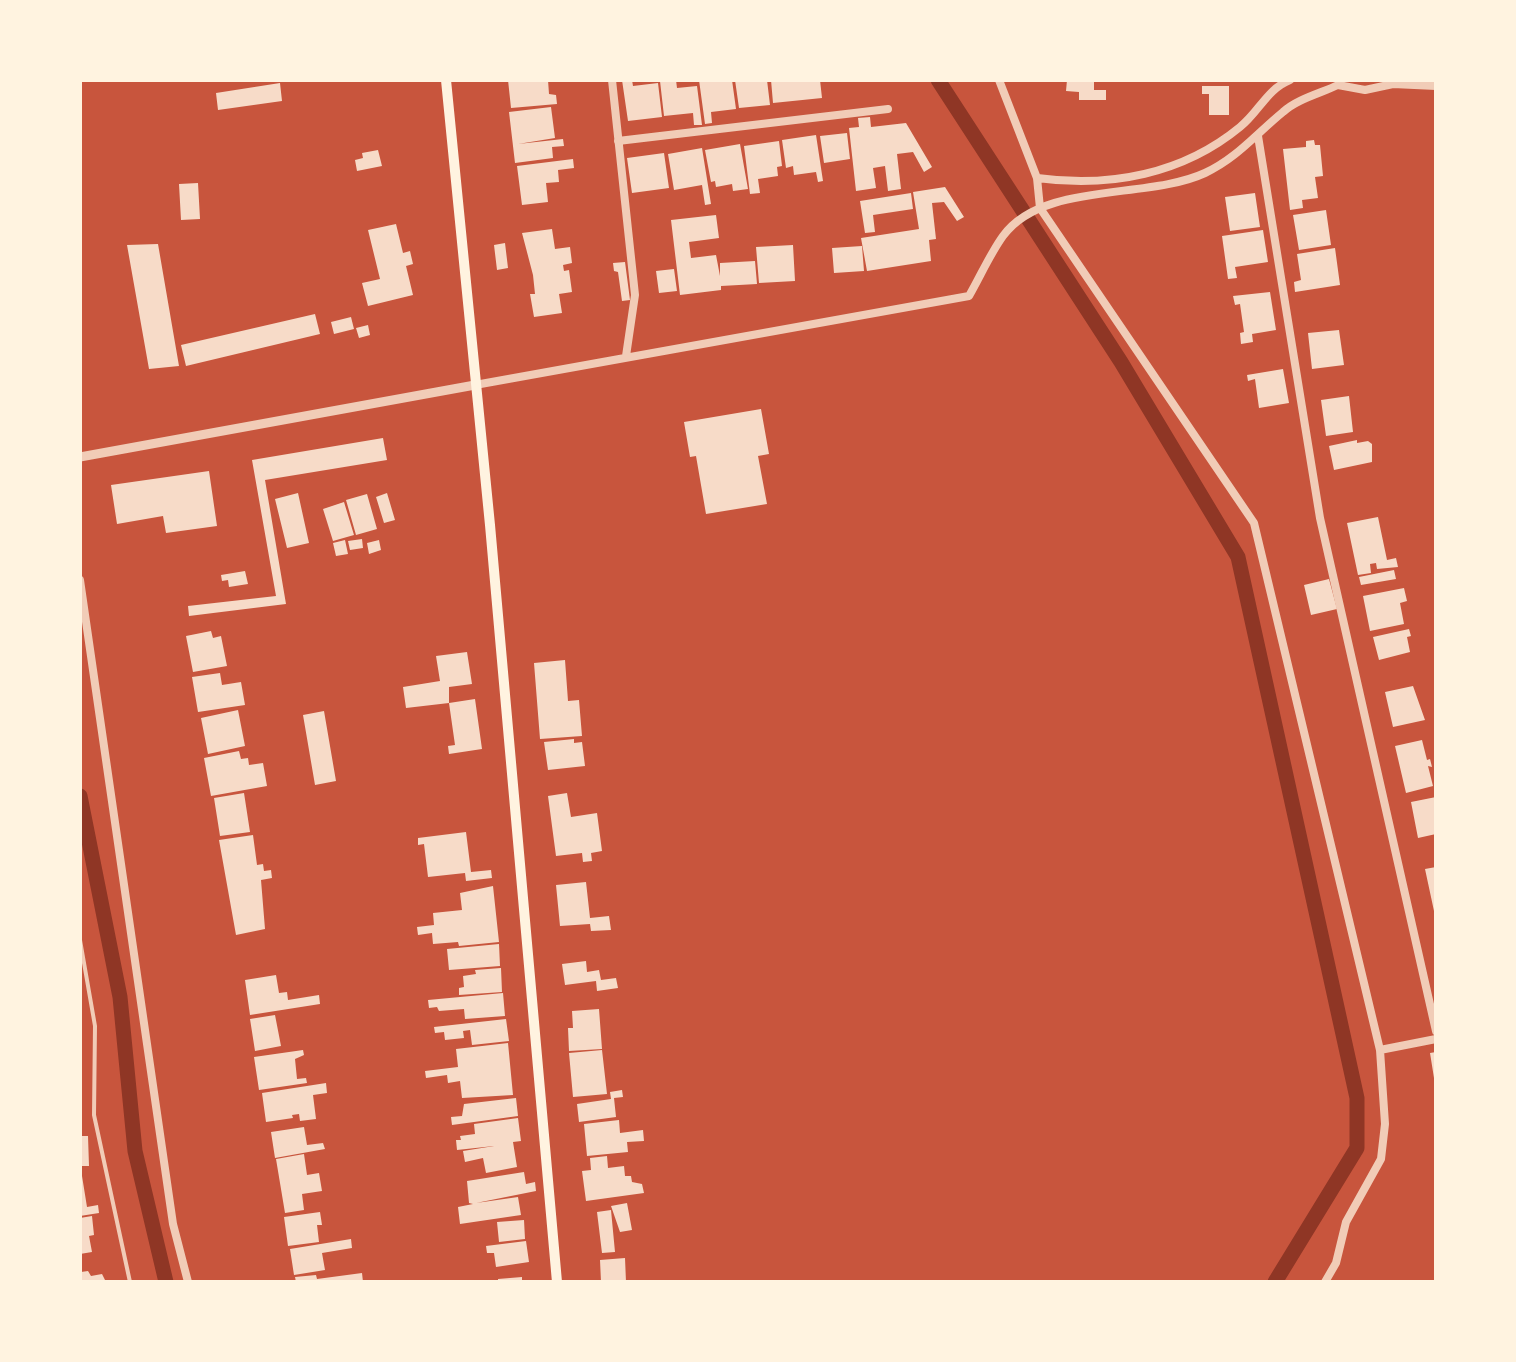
<!DOCTYPE html>
<style>
body{margin:0}
#map{position:relative;width:1516px;height:1362px;overflow:hidden;background:#c8553d;font-family:Lato,sans-serif}
canvas{display:block}
.frame{position:absolute;inset:0;border:82px solid #fff3e0;pointer-events:none}
</style>
<div id="map">
<canvas width="1516" height="1362"></canvas>
<div class="frame"></div>
</div>
<script>
const ctx = document.querySelector('canvas').getContext('2d');
ctx.lineJoin = 'round';
function strokePath(path, color, width, dash) {
  ctx.strokeStyle = color;
  ctx.lineWidth = width;
  ctx.lineCap = dash ? 'butt' : 'round';
  ctx.setLineDash(dash || []);
  ctx.stroke(path);
}
function fill(path, color) {
  ctx.fillStyle = color;
  ctx.fill(path, 'evenodd');
}
const canal = new Path2D(`
 M938 80 1121 362 1238 557 1357 1098V1148L1275 1282
 M80 796 120 997 135 1151 166 1282`);
const building = new Path2D(`
 M508 80H548L549 94 556 95 557 104 511 108Z
 M622 80H632L633 86 658 83 662 117 628 121Z
 M676 80 677 88 697 86 702 125H694L693 113 664 116 660 81Z
 M699 80H732L736 109 711 112 712 123 705 124Z
 M735 80H767L770 105 739 108Z
 M771 80H820L822 98 773 103Z
 M1067 80H1094V90H1106V100H1079V92L1066 91Z
 M280 83 282 101 218 110 216 93Z
 M1202 86H1229V115H1209V94H1202Z
 M551 107 555 138 518 144 563 139 564 146 552 147 553 158 515 163 509 112Z
 M870 117 871 127 906 123 932 167 924 172 913 152 897 154 901 189 888 191 885 166 873 168 876 188 856 191 849 128 859 127 858 118Z
 M847 133 850 159 824 163 820 136Z
 M816 135 823 181 818 182 816 172 794 175 793 166 786 168 782 140Z
 M1314 140 1315 145H1320L1323 176 1315 177 1318 198 1302 200 1303 208 1290 210 1283 149 1306 147V141Z
 M779 141 782 166 777 167 778 176 758 179 760 193 750 194 744 146Z
 M740 144 748 189 733 191 732 184 716 187 715 181 711 182 705 150Z
 M702 148 711 204 705 205 702 185 674 190 668 154Z
 M378 150 382 166 357 171 355 160 363 158 362 153Z
 M664 153 669 188 632 193 627 158Z
 M573 159 574 168 558 170 559 182 546 183 548 202 522 205 517 166Z
 M198 183 200 219 181 220 179 184Z
 M945 187 964 217 957 221 944 202 932 203 936 239 929 240 931 261 867 271 861 238 919 229 913 192Z
 M911 193 913 209 873 215 875 232 865 233 860 201Z
 M1255 193 1260 227 1230 231 1225 197Z
 M1326 210 1331 245 1299 250 1293 215Z
 M716 215 719 238 689 242 691 258 716 255 720 276V263L755 261 757 284 721 286V290L680 295 671 220Z
 M396 224 403 253 410 251 413 264 406 266 413 295 368 306 362 283 380 279 368 230Z
 M552 229 555 249 570 247 572 263 563 265 564 271 569 270 572 292 559 294 562 313 534 317 530 294H535L533 275 522 233Z
 M1263 230 1268 262 1235 267 1237 278 1228 279 1222 236Z
 M505 243 508 268 497 270 494 245Z
 M158 244 179 366 149 369 127 245Z
 M793 245 795 281 759 283 756 247Z
 M862 246 864 271 834 273 832 248Z
 M1335 248 1340 285 1295 292 1294 282 1301 280 1297 254Z
 M625 262 630 300 622 301 618 272 614 271 613 263Z
 M674 269 677 291 659 293 656 271Z
 M1270 292 1276 330 1252 334 1253 342 1241 344 1240 333 1244 332 1240 304 1235 305 1233 296Z
 M315 314 320 334 186 366 181 345Z
 M351 317 354 329 334 334 331 322Z
 M368 325 370 335 359 338 356 328Z
 M1339 330 1344 365 1312 369 1308 333Z
 M1283 369 1289 403 1259 408 1255 379 1248 381 1247 375Z
 M1349 396 1353 432 1326 436 1321 400Z
 M761 409 769 454 758 456 767 504 706 514 696 456 690 457 684 422Z
 M383 438 387 460 265 480 286 604 189 616 188 606 276 596 252 460Z
 M1357 440V443L1368 441 1372 444V462L1334 470 1329 446Z
 M209 471 217 526 166 533 163 516 117 524 111 485Z
 M298 493 309 543 287 548 275 499Z
 M387 493 395 520 384 523 376 497Z
 M367 494 377 529 356 535 346 500Z
 M344 502 354 535 333 541 323 509Z
 M1378 517 1387 560 1396 558 1398 567 1377 569 1376 563 1370 564 1371 573 1358 575 1347 523Z
 M362 539 363 548 350 550 348 541Z
 M345 540 348 554 336 556 333 543Z
 M379 540 381 550 369 554 367 543Z
 M1394 570 1396 579 1361 585 1359 577Z
 M245 571 248 584 229 587 228 580 222 581 221 575Z
 M1329 579 1337 609 1311 615 1304 585Z
 M1404 588 1407 601 1400 603 1404 624 1370 631 1363 596Z
 M1409 629 1411 636 1407 637 1410 652 1379 660 1373 637Z
 M211 631 213 638 221 636 227 666 193 672 186 636Z
 M467 652 472 684 449 687V703L406 708 403 687 440 681 436 656Z
 M565 660 568 701 579 700 582 736 540 739 534 663Z
 M220 673 222 685 241 682 245 705 198 712 192 677Z
 M1413 686 1425 720 1393 727 1385 692Z
 M475 699 482 749 449 754 448 746 455 745 449 703Z
 M238 710 245 746 208 754 201 718Z
 M324 711 336 781 315 785 303 715Z
 M574 739V743L582 742 585 766 548 770 544 742Z
 M1422 740 1427 760 1430 759 1432 767 1428 766 1433 786 1406 793 1395 746Z
 M239 751 241 759 248 758 249 765 263 763 267 786 211 796 204 758Z
 M244 793 250 832 220 836 214 798Z
 M567 793 571 817 597 813 602 851 591 853 592 861 583 862 582 853 556 856 548 796Z
 M1436 797V834L1418 838 1411 802Z
 M466 832 471 872 491 870 492 878 466 881 465 873 428 877 424 844 418 845V838Z
 M253 835 257 865 263 864 264 871 271 870 272 878 261 880 265 929 236 935 219 840Z
 M1436 867V910L1434 911 1425 869Z
 M586 882 590 918 609 916 611 930 591 931 590 924 560 926 556 885Z
 M493 886 499 942 459 946 458 942 433 944 432 933 418 935 417 927 434 925 433 913 462 910 460 893Z
 M499 944 500 966 449 970 447 949Z
 M586 961 587 972 599 970 601 980 616 978 618 988 597 991 596 981 565 985 562 964Z
 M501 968 502 992 459 995V988L464 987 463 976 476 974 475 970Z
 M276 975 279 993 287 992 288 1000 319 995 320 1004 250 1015 245 980Z
 M503 993 505 1016 465 1019 464 1009 439 1011 437 1007 429 1008 428 1000Z
 M599 1009 602 1049 569 1051 568 1028H573L572 1011Z
 M275 1015 281 1046 255 1051 250 1019Z
 M506 1019 509 1041 472 1045 470 1030 463 1031 464 1038 445 1040 444 1032 435 1033 434 1027Z
 M508 1043 513 1095 462 1098 460 1081 448 1083 447 1075 426 1078 425 1071 458 1067 456 1049Z
 M303 1050 304 1055 295 1059 297 1079 306 1078 307 1083 259 1090 254 1057Z
 M602 1050 607 1094 573 1097 569 1053Z
 M1436 1052V1077L1434 1078 1430 1053Z
 M326 1083 327 1093 313 1095 316 1119 300 1121 299 1114 292 1115 293 1118 266 1122 262 1093Z
 M622 1090 623 1097 614 1098 616 1117 579 1122 577 1104 611 1099 610 1092Z
 M516 1098 518 1116 452 1125 451 1117 462 1116 464 1104Z
 M518 1118 521 1141 513 1142 517 1167 486 1173 483 1158 465 1162 463 1151 494 1146 457 1150 456 1140H461L460 1136 475 1134 474 1124Z
 M619 1120 620 1133 643 1130 644 1141 627 1142 628 1152 587 1156 584 1124Z
 M304 1127 307 1145 323 1143 325 1149 275 1158 271 1132Z
 M80 1136H88L89 1166H80Z
 M304 1154 307 1175 319 1173 322 1191 302 1194 304 1210 285 1213 276 1159Z
 M607 1156 608 1168 624 1166 625 1176H631L632 1182 642 1184 644 1193 586 1201 582 1171 591 1170 590 1158Z
 M524 1172 526 1184 535 1182 536 1191 476 1203 518 1197 521 1215 460 1224 458 1207 473 1204 469 1203 467 1181Z
 M82 1176 87 1207 98 1205 99 1213 80 1216Z
 M627 1203 632 1230 620 1232 611 1206Z
 M611 1210 615 1252 602 1253 597 1212Z
 M320 1212 322 1225H317L319 1242 288 1246 284 1217Z
 M92 1216 94 1235 89 1236 92 1252 80 1254V1218Z
 M524 1220 525 1239 499 1242 497 1222Z
 M351 1239 352 1248 322 1253 325 1270 294 1275 290 1249Z
 M526 1241 529 1262 496 1267 494 1253H487L486 1246Z
 M625 1258 626 1282H601L600 1260Z
 M88 1271 91 1276 102 1274 106 1282H81V1272Z
 M362 1273 363 1282H296L295 1277 316 1275 317 1279Z
 M522 1277V1282H498V1279Z`);
const service = new Path2D(`
 M80 940 95 1026 94 1115 130 1282`);
const minor = new Path2D(`
 M612 80 635 295 626 356
 M999 80 1037 178 1040 208 1254 523 1380 1050 1436 1039
 M1338 85 1365 90 1393 84 1436 86
 M1258 136 1320 518 1436 1031
 M618 141 888 109
 M1037 178C1110 188 1183 174 1240 127 1259 112 1267 89 1290 80
 M475 385 969 296C980 277 990 254 1003 236 1043 181 1147 200 1205 173 1237 158 1256 134 1283 112 1297 99 1321 93 1338 85L1340 80
 M80 580 173 1224 188 1282
 M1325 1282 1336 1263 1346 1222 1381 1159 1385 1124 1380 1050`);
const tertiary = new Path2D(`
 M80 457 475 385`);
const secondary = new Path2D(`
 M446 80 490 525 557 1282`);
strokePath(canal, '#8f3625', 15);
fill(building, '#f7dbc8');
strokePath(service, '#f1ccb7', 4);
strokePath(minor, '#f1ccb7', 8);
strokePath(tertiary, '#f1ccb7', 9);
strokePath(secondary, '#fff3e0', 10);
</script>
